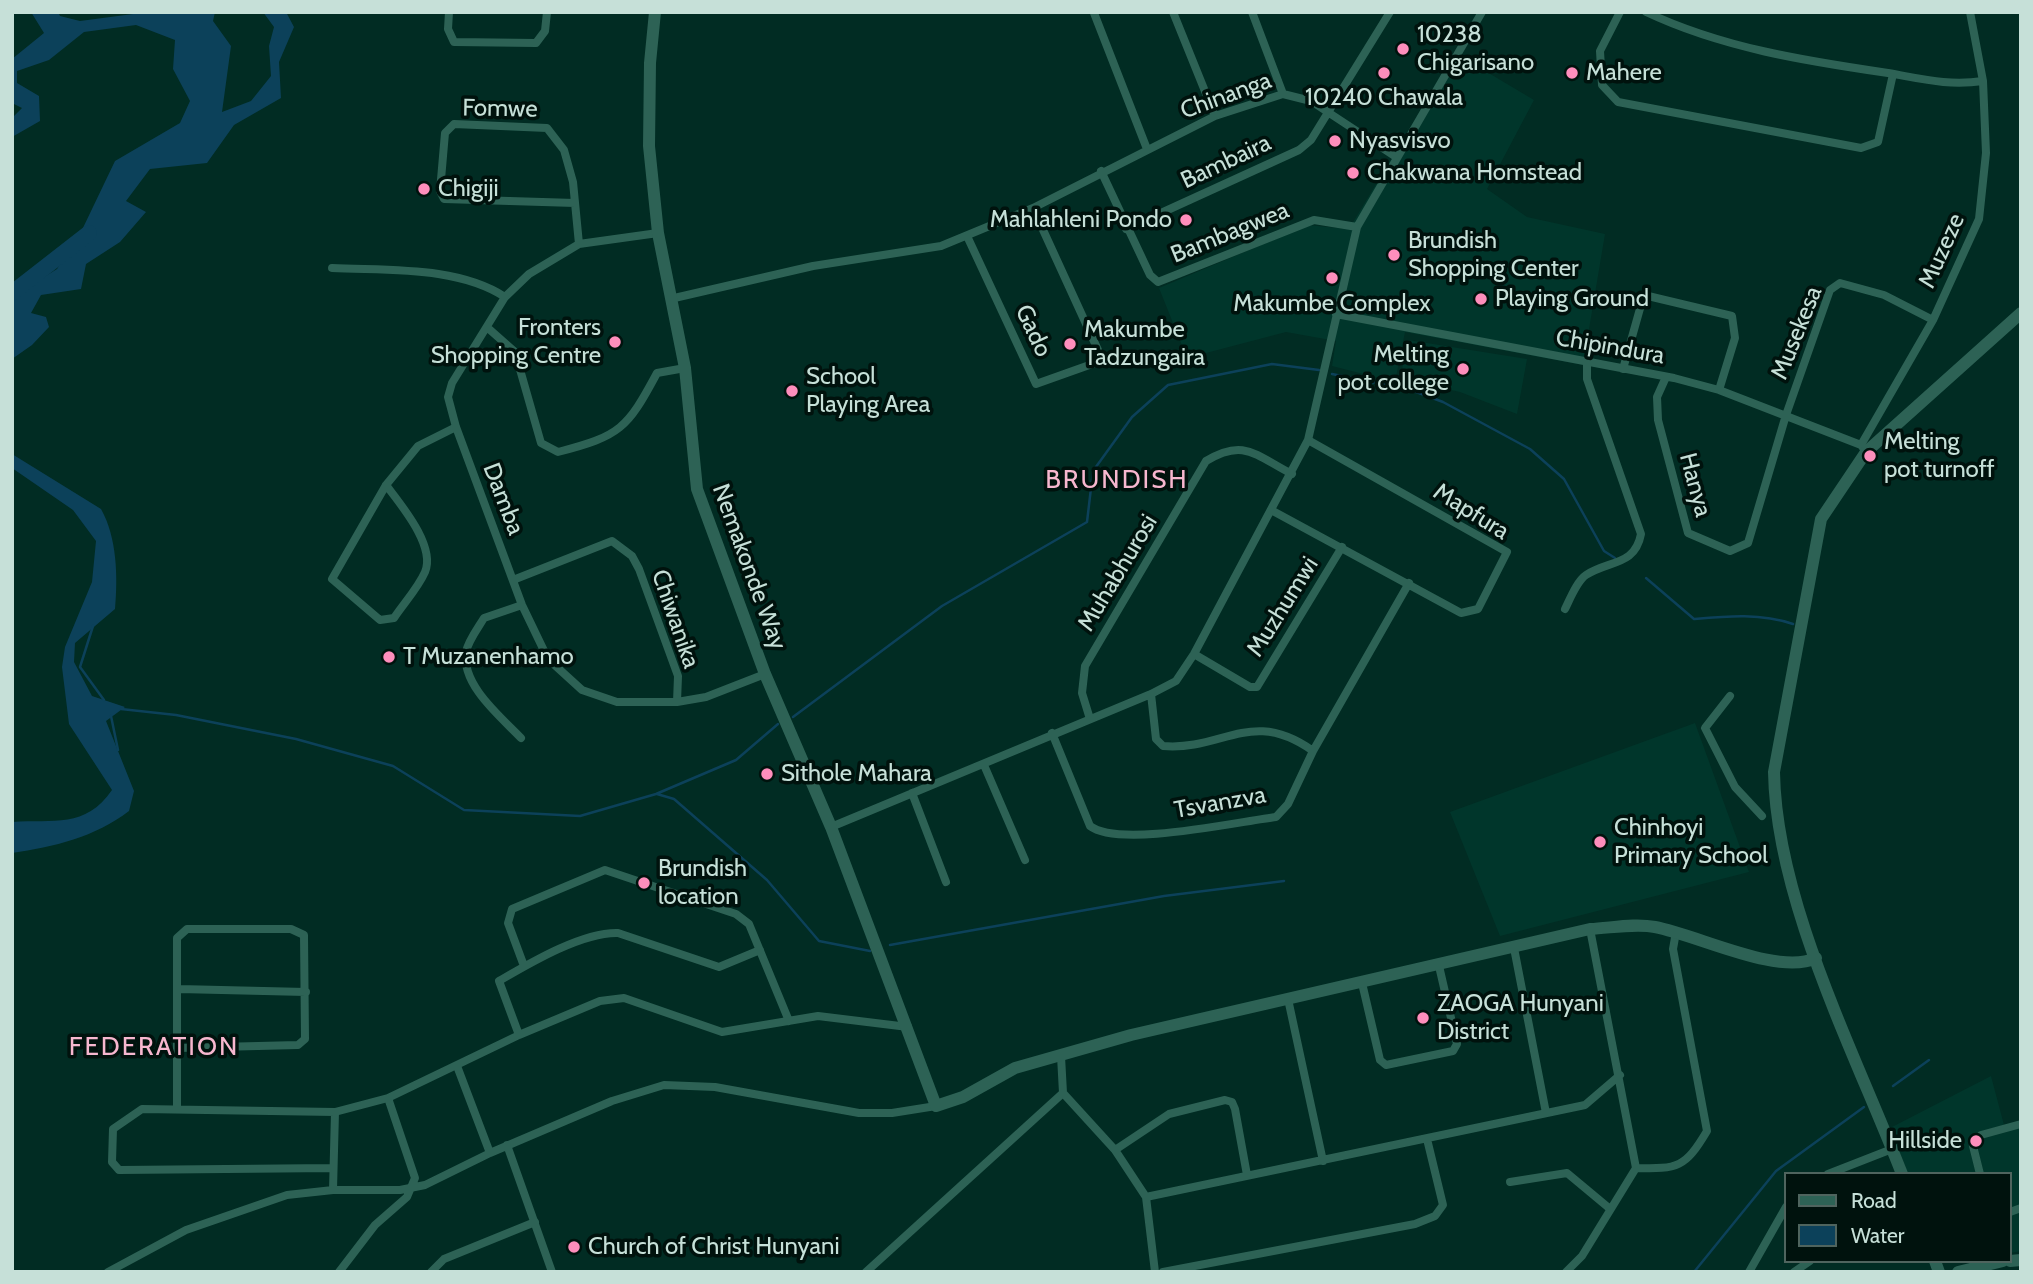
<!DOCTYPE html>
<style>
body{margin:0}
#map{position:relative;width:2033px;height:1284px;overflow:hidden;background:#012c23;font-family:Cabin,sans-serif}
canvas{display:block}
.frame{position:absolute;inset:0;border:14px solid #c6e0d8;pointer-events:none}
.legend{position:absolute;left:1784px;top:1172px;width:228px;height:91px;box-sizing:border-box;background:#00120d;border:2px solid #4f645e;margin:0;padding:9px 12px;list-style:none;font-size:21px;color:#c6e0d8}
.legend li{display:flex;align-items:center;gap:14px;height:35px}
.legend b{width:35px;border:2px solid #4f645e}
</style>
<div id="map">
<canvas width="2033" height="1284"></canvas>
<div class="frame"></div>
<ul class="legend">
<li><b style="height:9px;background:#2d6255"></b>Road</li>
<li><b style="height:19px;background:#0c415a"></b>Water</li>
</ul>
</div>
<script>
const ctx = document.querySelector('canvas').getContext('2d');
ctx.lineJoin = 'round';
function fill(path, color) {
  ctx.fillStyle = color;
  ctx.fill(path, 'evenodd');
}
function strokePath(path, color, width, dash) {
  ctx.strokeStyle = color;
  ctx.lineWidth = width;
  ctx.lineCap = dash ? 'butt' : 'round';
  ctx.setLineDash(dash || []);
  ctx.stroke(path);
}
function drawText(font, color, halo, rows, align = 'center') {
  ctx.font = font + ' Cabin,sans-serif';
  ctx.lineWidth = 7;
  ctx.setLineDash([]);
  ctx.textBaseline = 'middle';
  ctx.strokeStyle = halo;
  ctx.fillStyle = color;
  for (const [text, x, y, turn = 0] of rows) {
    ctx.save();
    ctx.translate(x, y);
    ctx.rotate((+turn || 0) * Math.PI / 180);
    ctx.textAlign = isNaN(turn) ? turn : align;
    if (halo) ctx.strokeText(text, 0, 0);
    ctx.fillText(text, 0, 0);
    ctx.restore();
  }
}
const built = new Path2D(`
 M1455 53 1534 100 1487 189 1527 217 1605 234 1583 365 1405 332 1395 382 1332 366 1336 341 1286 332 1187 358 1159 288 1308 225 1349 229Z
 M1408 340 1527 359 1517 414 1460 392 1400 379Z
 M1695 723 1749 872 1500 936 1450 812Z
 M1991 1076 2004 1125 2021 1121V1251L2010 1253V1174H1908L1890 1128Z`);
const water = new Path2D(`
 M31 12H58L60 16 80 21 148 12H215L213 21 231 46 222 112 251 101 271 76 269 46 274 27 263 12H286L294 27 279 62 281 98 234 125 207 163 150 169 126 201 146 212 120 242 86 264 81 289 41 295 31 313 46 317 49 327 32 345 12 359V297L57 269 81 232 115 161 180 123 190 101 173 69 175 40 136 25 84 32 49 60 17 71V83L39 96 40 121 12 137V118L22 108 12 103V59L44 33Z
 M12 454 101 509C117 537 118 577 115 609L75 643 74 662 92 696 125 707 106 721 134 791 129 811C95 837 54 847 12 853V822C54 819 85 829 112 790L69 724 62 667 65 647 92 582 96 541 73 510 12 468Z`);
const stream = new Path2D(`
 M1332 374 1411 390 1443 402 1530 449 1564 479 1604 551 1615 558
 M1646 578 1694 619C1728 616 1761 613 1793 624
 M93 626 80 667 104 700
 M121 709 176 715 296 739 393 766 464 810 580 816 656 794 736 760 778 724
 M111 716 118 750
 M793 717 942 606 1087 522 1093 471 1132 417 1168 385 1272 364 1319 370
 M657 794 674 799 767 880 819 941 870 951
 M890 945 1164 896 1284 881
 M1893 1086 1929 1060
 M1694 1272 1776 1171 1864 1107`);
const river = new Path2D(`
 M12 293 89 233`);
const street = new Path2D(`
 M449 12 448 29 454 42 536 43 545 31 547 12
 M1173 12 1215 116
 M1252 12 1283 94
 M1620 12 1600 51 1602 85 1618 102 1861 148 1878 142 1893 74
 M1646 12C1722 48 1806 61 1888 73 1923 79 1948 86 1983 81
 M1094 13 1147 149
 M1101 171 1150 275 1158 282 1314 220 1357 227
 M575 203 444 199 440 191 445 133 454 124 547 128 564 150 573 182 579 244
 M1126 229 1299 150 1311 140 1390 12
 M658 233 579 244 529 274 505 297 452 383 448 397 456 427 522 605 548 659 582 690 617 702H677L706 697 765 674
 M967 236 1036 384 1095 363 1098 350 1033 208
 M332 268C389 271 457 266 505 297
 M670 299 813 266 941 246 1033 208 1215 116 1283 94 1311 101 1396 157
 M1336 314 1674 378 1719 390 1861 445 1866 452
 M489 329 515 352 541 443 558 452C620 436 627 429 657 373L685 368
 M1623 369 1641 305 1648 296 1732 316 1735 338 1719 390
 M1666 377 1657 397 1658 420 1688 533 1730 551 1748 543 1786 415 1830 290 1840 283 1884 295 1933 320
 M1861 445 1933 320 1979 219 1986 153 1983 81 1970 12
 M386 485C401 505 436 546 425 572 418 588 404 603 394 618L380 620 332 579 386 485 418 446 456 427
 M1271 510 1461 613 1478 609 1507 552 1308 440
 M513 580 612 541 632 556 639 569 678 676 677 702
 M1565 609C1570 599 1577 581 1586 575 1609 560 1635 566 1641 534L1587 379V363
 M1194 654 1250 687H1257L1342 547
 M1151 694 1156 739 1163 746C1224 751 1251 707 1313 751
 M1730 696 1705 728 1735 787 1762 816
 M1090 719 1082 693 1085 666 1206 461C1244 438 1255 455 1292 474
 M1052 733 1090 826C1119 848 1236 822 1276 817L1288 804 1313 751 1409 583
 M521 738C501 717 461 685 466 652 468 641 478 628 484 618L522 605
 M984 765 1025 860
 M912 793 946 882
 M831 827 1151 694 1176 681 1194 654 1308 440 1357 227 1482 12
 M1514 948 1546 1113
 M524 966 508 923 512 909 605 870 736 914 749 924 789 1021
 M1362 983 1380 1060 1386 1065 1453 1051 1457 1044 1439 966
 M179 989 306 992
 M1288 999 1323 1161
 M519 1035 499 981C530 963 582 932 618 933L719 967 760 950
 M457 1066 490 1153
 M1063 1093 1115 1150 1146 1197 1155 1272
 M177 1108V938L187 929H291L304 935 305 1039 298 1045 178 1048
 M507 1145 552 1272
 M1115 1150 1169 1114 1225 1100 1232 1102 1235 1109 1247 1175
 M333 1168 119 1170 112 1162 113 1129 142 1109 335 1112 388 1098 519 1035 600 1001 624 998 722 1032 818 1016 908 1027
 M1636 1168C1678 1169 1685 1168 1707 1131L1673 949 1676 932
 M1828 1174 1892 1149
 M1980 1174 1973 1146 1981 1135 2021 1124
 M1510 1182 1567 1173 1609 1208
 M333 1190 335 1112
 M1146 1197 1585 1105 1620 1075
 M2010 1212 2021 1208
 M108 1272 186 1230 287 1195 333 1190H400L425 1185 490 1153 612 1101 664 1085 715 1087 859 1113H892L936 1106
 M339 1272 375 1225 407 1197 415 1178 388 1098
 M431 1272 444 1259 535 1222
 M866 1272 1063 1093 1061 1056
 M1163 1272 1415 1224 1435 1216 1443 1205 1427 1139
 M1566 1272 1582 1256 1636 1168 1590 929
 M1749 1272 1786 1207
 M1794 1272 1810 1261`);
const secondary = new Path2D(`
 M655 12 650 63 649 146 658 233 685 368 697 489 765 674 831 827 936 1106 963 1097 1015 1068 1131 1035 1590 929C1611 928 1635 923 1655 927 1698 935 1778 976 1816 958
 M1902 1174C1855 1053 1776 901 1774 772L1821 519 1866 452 2021 313
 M1935 1261 1939 1272
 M2010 1261 2021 1260
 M1958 1272 2003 1261`);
const markers = [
 [1403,49,7,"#fe8ebc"],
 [1384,73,7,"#fe8ebc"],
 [1572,73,7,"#fe8ebc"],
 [1335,141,7,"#fe8ebc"],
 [1353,173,7,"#fe8ebc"],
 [424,189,7,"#fe8ebc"],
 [1186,220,7,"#fe8ebc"],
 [1394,255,7,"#fe8ebc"],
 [1332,278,7,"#fe8ebc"],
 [1481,299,7,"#fe8ebc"],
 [615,342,7,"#fe8ebc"],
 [1070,344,7,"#fe8ebc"],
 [1463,369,7,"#fe8ebc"],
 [792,391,7,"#fe8ebc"],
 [1870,456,7,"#fe8ebc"],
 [389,657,7,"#fe8ebc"],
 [767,774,7,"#fe8ebc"],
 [1600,842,7,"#fe8ebc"],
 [644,883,7,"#fe8ebc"],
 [1423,1018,7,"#fe8ebc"],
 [1976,1141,7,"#fe8ebc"],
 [574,1247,7,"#fe8ebc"]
];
const poiNames = [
 ["10238",1417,35],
 ["Chigarisano",1417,63],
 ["Mahere",1586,73],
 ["10240 Chawala",1384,98,"center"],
 ["Nyasvisvo",1349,141],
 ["Chakwana Homstead",1367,173],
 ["Chigiji",438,189],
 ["Mahlahleni Pondo",1172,220,"right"],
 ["Brundish",1408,241],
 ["Shopping Center",1408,269],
 ["Playing Ground",1495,299],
 ["Makumbe Complex",1332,304,"center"],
 ["Fronters",601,328,"right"],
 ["Shopping Centre",601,356,"right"],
 ["Makumbe",1084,330],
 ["Tadzungaira",1084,358],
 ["Melting",1449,355,"right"],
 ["pot college",1449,383,"right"],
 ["School",806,377],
 ["Playing Area",806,405],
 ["Melting",1884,442],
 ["pot turnoff",1884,470],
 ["T Muzanenhamo",403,657],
 ["Sithole Mahara",781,774],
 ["Chinhoyi",1614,828],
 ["Primary School",1614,856],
 ["Brundish",658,869],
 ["location",658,897],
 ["ZAOGA Hunyani",1437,1004],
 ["District",1437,1032],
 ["Hillside",1962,1141,"right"],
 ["Church of Christ Hunyani",588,1247]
];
const streetNames = [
 ["Chinanga",1226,96,-20],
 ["Fomwe",500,109,1],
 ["Bambaira",1226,162,-25],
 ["Bambagwea",1230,233,-22],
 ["Muzeze",1942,251,-66],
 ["Gado",1033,331,65],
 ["Musekesa",1797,333,-68],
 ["Chipindura",1610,347,10],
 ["Hanya",1695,485,75],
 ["Damba",503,499,69],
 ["Mapfura",1471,512,32],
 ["Nemakonde Way",749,567,70],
 ["Muhabhurosi",1118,573,-59],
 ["Muzhumwi",1283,607,-58],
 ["Chiwanika",675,619,71],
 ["Tsvanzva",1220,803,-10]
];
const neighbourhoodNames = [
 ["BRUNDISH",1117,480],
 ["FEDERATION",154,1047]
];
fill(built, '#00362b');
fill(water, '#0c415a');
strokePath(stream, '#0c415a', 2.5);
strokePath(river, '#0c415a', 16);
strokePath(street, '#2d6255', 8);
strokePath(secondary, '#2d6255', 12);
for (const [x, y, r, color] of markers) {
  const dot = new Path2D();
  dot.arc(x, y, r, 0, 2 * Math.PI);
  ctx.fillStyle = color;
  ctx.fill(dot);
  strokePath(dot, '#00120d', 2.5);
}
drawText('24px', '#c6e0d8', '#00120d', poiNames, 'left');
drawText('24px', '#c6e0d8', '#00120d', streetNames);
ctx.letterSpacing = '2px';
drawText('26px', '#f7b7cf', '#00120d', neighbourhoodNames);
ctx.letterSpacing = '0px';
</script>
